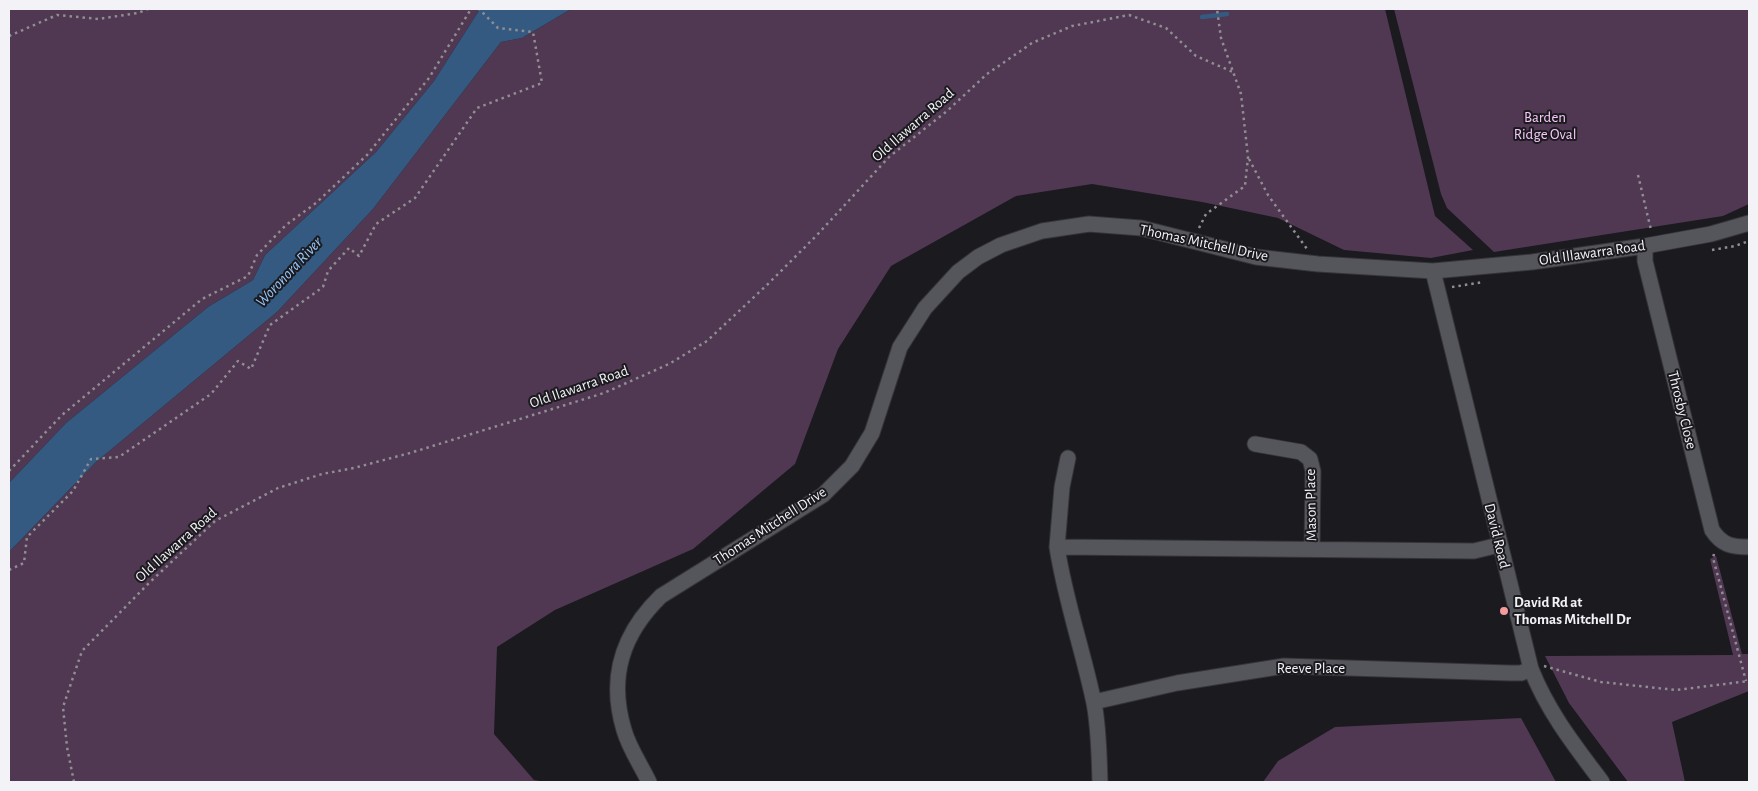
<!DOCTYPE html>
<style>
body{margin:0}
#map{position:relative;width:1758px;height:791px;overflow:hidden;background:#1a1a1f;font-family:"Alegreya Sans",sans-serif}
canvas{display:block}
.frame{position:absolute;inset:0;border:10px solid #f3f3f7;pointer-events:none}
</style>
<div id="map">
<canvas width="1758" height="791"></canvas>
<div class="frame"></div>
</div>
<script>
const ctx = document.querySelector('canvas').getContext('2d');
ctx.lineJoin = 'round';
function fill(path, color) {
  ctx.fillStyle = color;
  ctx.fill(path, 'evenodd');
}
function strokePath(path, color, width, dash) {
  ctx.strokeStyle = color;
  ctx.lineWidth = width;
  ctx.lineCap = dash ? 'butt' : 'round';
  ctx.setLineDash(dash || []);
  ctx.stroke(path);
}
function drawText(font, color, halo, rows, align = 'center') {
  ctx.font = font + ' "Alegreya Sans",sans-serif';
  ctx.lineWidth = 4;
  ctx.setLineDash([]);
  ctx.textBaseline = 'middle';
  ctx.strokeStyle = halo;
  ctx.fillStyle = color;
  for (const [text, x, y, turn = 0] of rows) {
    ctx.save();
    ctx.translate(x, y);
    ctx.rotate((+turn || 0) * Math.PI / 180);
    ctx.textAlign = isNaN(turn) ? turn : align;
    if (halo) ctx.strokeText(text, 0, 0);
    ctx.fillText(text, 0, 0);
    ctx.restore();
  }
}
const green = new Path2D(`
 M9 9H480L434 81 376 152 265 255 253 280 208 307 66 423 9 483Z
 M571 9H1385L1435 216 1473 250 1431 258 1344 250 1278 218 1202 202 1092 184 1016 196 891 266 838 349 795 464 693 549 555 610 497 647 494 734 534 780 546 782H9V552L96 462 277 312 373 209 501 42 522 38Z
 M1394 9H1749V204L1723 216 1494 252 1447 208 1441 194Z
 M1716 556 1742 654H1749V691L1672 722 1685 782H1628L1569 703 1545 656 1733 655 1710 559Z
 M1521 718 1556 782H1263L1278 761 1335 727Z`);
const water = new Path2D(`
 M480 9H571L522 38 501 42 373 209 277 312 96 462 9 552V483L66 423 208 307 253 280 265 255 376 152 434 81Z`);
const stream = new Path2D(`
 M1202 17 1227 14`);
const path = new Path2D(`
 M9 36 57 15 98 19 138 13 148 9
 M1249 159 1268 195 1307 249
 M1638 175 1651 230
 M1199 228 1206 214 1245 186 1248 157 1241 94 1221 38 1217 9
 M1712 250 1735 246 1749 241
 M1452 287 1484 282
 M9 471 62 415 202 299 248 276 257 255 286 225 316 203 367 155 429 78 471 9
 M1714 554 1713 558 1746 681
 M9 570 24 563 27 537 73 491 91 459 119 457 211 394 238 361 251 369 270 325 323 287 328 271 349 248 359 256 376 224 415 198 477 108 542 83 533 32 498 28 479 9
 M1544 666 1601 682 1676 690 1749 681
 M74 782 67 747 63 707 82 651 148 584 215 521 278 488 322 474 354 468 410 453 604 393 669 364 707 341 769 283 817 235 889 157 947 111 987 74 1032 43 1072 26 1129 15 1166 28 1196 56 1233 72`);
const minor = new Path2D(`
 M1645 246V261L1712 530C1722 545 1731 547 1749 547
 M1433 271 1531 669C1548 712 1575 746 1602 782
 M1255 444 1301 452 1310 459 1313 471 1312 549
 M1057 547 1062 487 1068 458
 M1094 702 1177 683 1284 666 1510 673H1521L1531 669
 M649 782C641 765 629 748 624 730 608 677 622 634 661 596L823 495 852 466 872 433 900 347 925 308 958 272 978 257 1001 245 1042 231 1089 224 1141 228 1256 257 1318 264 1433 271 1532 262 1645 246 1711 234 1749 223
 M1100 782C1099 755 1099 729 1094 703 1083 650 1065 600 1057 547L1474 551 1499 545`);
const markers = [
 [1504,611,5,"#f59b9b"]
];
const parkNames = [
 ["Barden",1545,117],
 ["Ridge Oval",1545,134]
];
const streetNames = [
 ["Old Ilawarra Road",913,125,-41],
 ["Thomas Mitchell Drive",1204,243,12],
 ["Old Illawarra Road",1592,253,-8],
 ["Old Ilawarra Road",579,387,-19],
 ["Throsby Close",1682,410,76],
 ["Mason Place",1311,505,-91],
 ["Thomas Mitchell Drive",770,526,-33],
 ["David Road",1497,536,76],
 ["Old Ilawarra Road",176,545,-42],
 ["Reeve Place",1311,668]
];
const poiNames = [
 ["David Rd at",1514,602],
 ["Thomas Mitchell Dr",1514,619]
];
const waterNames = [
 ["Woronora River",289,272,-47]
];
fill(green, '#503752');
fill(water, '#345a81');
strokePath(stream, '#345a81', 4.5);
strokePath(minor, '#353539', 17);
strokePath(path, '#8f8f93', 2.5, [2.5, 4]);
strokePath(minor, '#55555c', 15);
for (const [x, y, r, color] of markers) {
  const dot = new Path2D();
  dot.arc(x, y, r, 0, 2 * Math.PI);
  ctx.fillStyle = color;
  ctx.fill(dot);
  strokePath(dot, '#1a1a1f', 2);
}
drawText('15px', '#f8c8fb', '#1a1a1f', parkNames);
drawText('15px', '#f3f3f7', '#1a1a1f', streetNames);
drawText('bold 15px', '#f3f3f7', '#1a1a1f', poiNames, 'left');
drawText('italic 16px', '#98c7f8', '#1a1a1f', waterNames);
</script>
